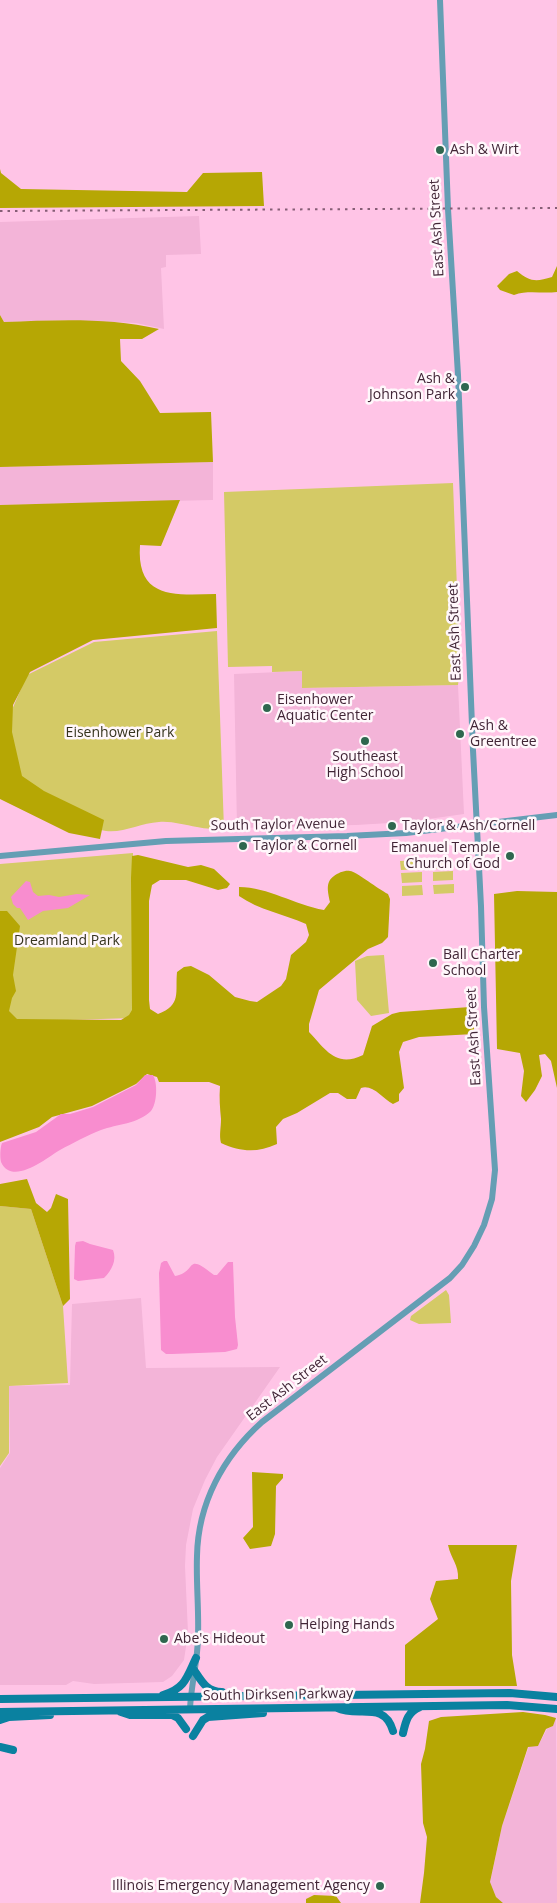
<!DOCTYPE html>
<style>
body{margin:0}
canvas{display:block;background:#ffc4e6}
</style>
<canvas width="557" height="1903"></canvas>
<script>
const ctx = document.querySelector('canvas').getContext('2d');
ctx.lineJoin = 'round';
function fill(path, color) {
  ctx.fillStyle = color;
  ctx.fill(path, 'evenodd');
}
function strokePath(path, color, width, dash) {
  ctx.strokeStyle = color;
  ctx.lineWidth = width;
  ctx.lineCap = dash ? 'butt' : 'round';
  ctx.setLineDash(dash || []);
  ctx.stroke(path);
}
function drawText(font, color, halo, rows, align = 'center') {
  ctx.font = font + ' "Open Sans",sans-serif';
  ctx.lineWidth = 5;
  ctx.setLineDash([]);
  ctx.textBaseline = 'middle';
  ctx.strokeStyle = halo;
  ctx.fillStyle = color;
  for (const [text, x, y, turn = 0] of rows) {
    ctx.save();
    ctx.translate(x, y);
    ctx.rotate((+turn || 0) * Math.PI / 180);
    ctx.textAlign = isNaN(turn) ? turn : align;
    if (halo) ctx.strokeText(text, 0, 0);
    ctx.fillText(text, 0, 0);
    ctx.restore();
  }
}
const built = new Path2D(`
 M199 216 201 254 166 255V267L161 268 164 329 136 323 67 320 4 322 0 315V222Z
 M213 462V500L0 505V467Z
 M302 671 303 688 458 685 464 814 407 822 356 825 237 828 234 674Z
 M141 1298 146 1368 280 1367 217 1457 205 1480 193 1509 186 1545 185 1566 188 1633 184 1660 172 1676 163 1682 94 1684 73 1681 66 1685H0V1468L10 1453 9 1386 70 1385 72 1304Z
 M556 1718 557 1903H503L496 1897 490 1883 502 1826 529 1746H538L547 1729 553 1726Z`);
const green = new Path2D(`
 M453 483 460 669 458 685 302 688V671L272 672V666L228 667 224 492Z
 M217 631 224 829C215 829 206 829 197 827 184 825 172 821 159 822 141 823 124 833 106 831 79 826 40 805 14 793L8 719 27 675 94 642Z
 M133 853 134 1018 0 1022V864Z
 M452 858 453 868 432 869V859Z
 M421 860V869L401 870 400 861Z
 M453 871V880L433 881V872Z
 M422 872V882L402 883 401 873Z
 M454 884V893L434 894 433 885Z
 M422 885 423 895 402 896V886Z
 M384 955 389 1013 371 1016 357 1000 355 961 367 956Z
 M0 1206 31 1209 63 1306 68 1383 9 1386V1453L0 1466Z
 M446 1290 449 1295 451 1323 419 1324 410 1320 411 1316Z`);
const forest = new Path2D(`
 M0 169 1 173 21 189 187 192 203 173 262 172 264 206 0 208Z
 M557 266V292C542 294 528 290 514 295L500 290 497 286 509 274 517 271C530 282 536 282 552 277Z
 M0 315 4 322C55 320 108 317 159 329L142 339H120L121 361 140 381 160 413 211 412 213 462 0 467Z
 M180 500 161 546 140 545C136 600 176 595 216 594L217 628 93 640 30 672 13 705 12 732 22 776 44 791 104 820 100 839 69 833 0 799V505Z
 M138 855 188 867 201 865 214 869 230 884 227 888 218 890 186 880H160L152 885 149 901V1000L150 1009 158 1014C182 1005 175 992 177 972L184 967 191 966 209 975 235 997 250 1001 257 1002 281 986 286 979 291 955 306 942 309 935 306 924C284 914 259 910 239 896V887C268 887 295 905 324 910L330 902C328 892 325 882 334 876 338 873 345 870 350 871 357 872 378 889 388 894L390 899 388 937 382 943 368 949 319 990 309 1024V1032C326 1050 336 1068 363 1055L372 1026 392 1014 400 1012 470 1007 474 1022V1034L419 1037 403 1042 399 1052 404 1088 399 1094V1101L393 1104C383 1099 373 1084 361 1088L356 1099H347L338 1093H330L297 1113 283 1119 276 1127 277 1144C257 1153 241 1152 221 1143 219 1135 221 1128 221 1119 220 1108 219 1098 220 1086L209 1082H159L157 1077 147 1074 136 1084 92 1106 52 1117 39 1127 0 1142V911H7L20 926 13 975 16 991 12 998 9 1011 17 1019 121 1020 129 1015 132 1010 131 878 132 856Z
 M517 891 557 892V1088L551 1061 545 1054 539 1055 542 1076 535 1090 526 1102 521 1096 524 1071 520 1053 497 1049 494 894Z
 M27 1179 36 1203 47 1212 51 1208 56 1194 68 1199 70 1299 63 1306 31 1209 0 1206V1184Z
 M252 1472 283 1474V1478L276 1486 275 1534 271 1546 250 1549 243 1538 253 1527Z
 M448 1545H517L511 1581 512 1655 517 1686H405V1645L438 1619 430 1599 436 1581 458 1579C459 1565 451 1559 448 1545Z
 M523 1712 545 1715 556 1718 553 1726 546 1729 538 1746 528 1747 502 1826 490 1882 496 1897 503 1903H420L424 1873 427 1837 423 1823 421 1764 425 1749 429 1721 441 1717Z
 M314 1895 336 1896 341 1903H306V1899Z`);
const water = new Path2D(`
 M26 881 30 882 33 892 38 896 49 895 59 897 77 894 90 895 68 908 43 911 28 920 20 908H17L13 904 11 897Z
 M145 1075H153C158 1083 157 1104 151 1111 138 1124 117 1124 101 1130 88 1135 73 1143 60 1150 48 1157 12 1187 1 1162 0 1157 0 1148 2 1143L36 1132 61 1114H70L93 1107 136 1085Z
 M83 1241 90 1244 113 1250C117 1260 112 1270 104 1278L78 1281 74 1279 75 1246 76 1242Z
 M164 1261H167L175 1276C198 1272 184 1251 214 1275H217L228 1262H233L235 1317 238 1345 237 1349 225 1352 172 1354H166L161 1350 159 1273 161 1263Z`);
const tertiary = new Path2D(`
 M0 856 166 841 347 836 406 833 557 815
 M190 1709C191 1684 198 1661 198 1636 199 1610 196 1583 197 1556 198 1503 223 1457 262 1422L450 1278 462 1265 474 1246 484 1225 492 1199 495 1170 484 1007 481 906 473 750 458 375 448 209 440 0`);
const secondary = new Path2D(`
 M194 1670C202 1682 207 1692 222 1692
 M163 1695C185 1689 187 1677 196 1658
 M0 1699 510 1693 557 1697
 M337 1708C358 1718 384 1700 393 1731
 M0 1712 507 1705 557 1709
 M121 1712 130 1715H172L178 1718 186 1729
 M0 1720 9 1717 50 1715
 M403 1733C406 1720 408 1712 420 1707
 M193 1736 203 1720 208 1717 263 1713
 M0 1747 13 1750`);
const rail = new Path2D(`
 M0 211 557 208`);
const markers = [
 [440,150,5,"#2f674f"],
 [465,387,5,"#2f674f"],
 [267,708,5,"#2f674f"],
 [460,734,5,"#2f674f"],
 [365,741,5,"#2f674f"],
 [392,826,5,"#2f674f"],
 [243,846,5,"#2f674f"],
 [510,856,5,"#2f674f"],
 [433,963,5,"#2f674f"],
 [289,1625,5,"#2f674f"],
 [164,1639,5,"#2f674f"],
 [380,1886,5,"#2f674f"]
];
const poiNames = [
 ["Ash & Wirt",450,150],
 ["Ash &",455,379,"right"],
 ["Johnson Park",455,395,"right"],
 ["Eisenhower",277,700],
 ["Aquatic Center",277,716],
 ["Ash &",470,726],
 ["Greentree",470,742],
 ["Southeast",365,757,"center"],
 ["High School",365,773,"center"],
 ["Taylor & Ash/Cornell",402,826],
 ["Taylor & Cornell",253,846],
 ["Emanuel Temple",500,848,"right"],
 ["Church of God",500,864,"right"],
 ["Ball Charter",443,955],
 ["School",443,971],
 ["Helping Hands",299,1625],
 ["Abe's Hideout",174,1639],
 ["Illinois Emergency Management Agency",370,1886,"right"]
];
const streetNames = [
 ["East Ash Street",437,228,-93],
 ["East Ash Street",455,632,-92],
 ["South Taylor Avenue",278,825,-1],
 ["East Ash Street",474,1037,-93],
 ["East Ash Street",287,1388,-38],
 ["South Dirksen Parkway",278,1695,-1]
];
const parkNames = [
 ["Eisenhower Park",120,733],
 ["Dreamland Park",67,941]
];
fill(built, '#f3b4d8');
fill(green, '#d4ca66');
fill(forest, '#b6a704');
fill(water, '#f88dcf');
strokePath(tertiary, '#659eb4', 6);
strokePath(secondary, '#0a81a0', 8);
strokePath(rail, '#865e76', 2, [2.5, 5]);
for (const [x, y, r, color] of markers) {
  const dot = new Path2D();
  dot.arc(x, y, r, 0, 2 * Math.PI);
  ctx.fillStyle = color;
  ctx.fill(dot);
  strokePath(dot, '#fff7fb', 2);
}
drawText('14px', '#412536', '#fff7fb', poiNames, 'left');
drawText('14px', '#412536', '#fff7fb', streetNames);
drawText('14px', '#36341e', '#fff7fb', parkNames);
</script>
